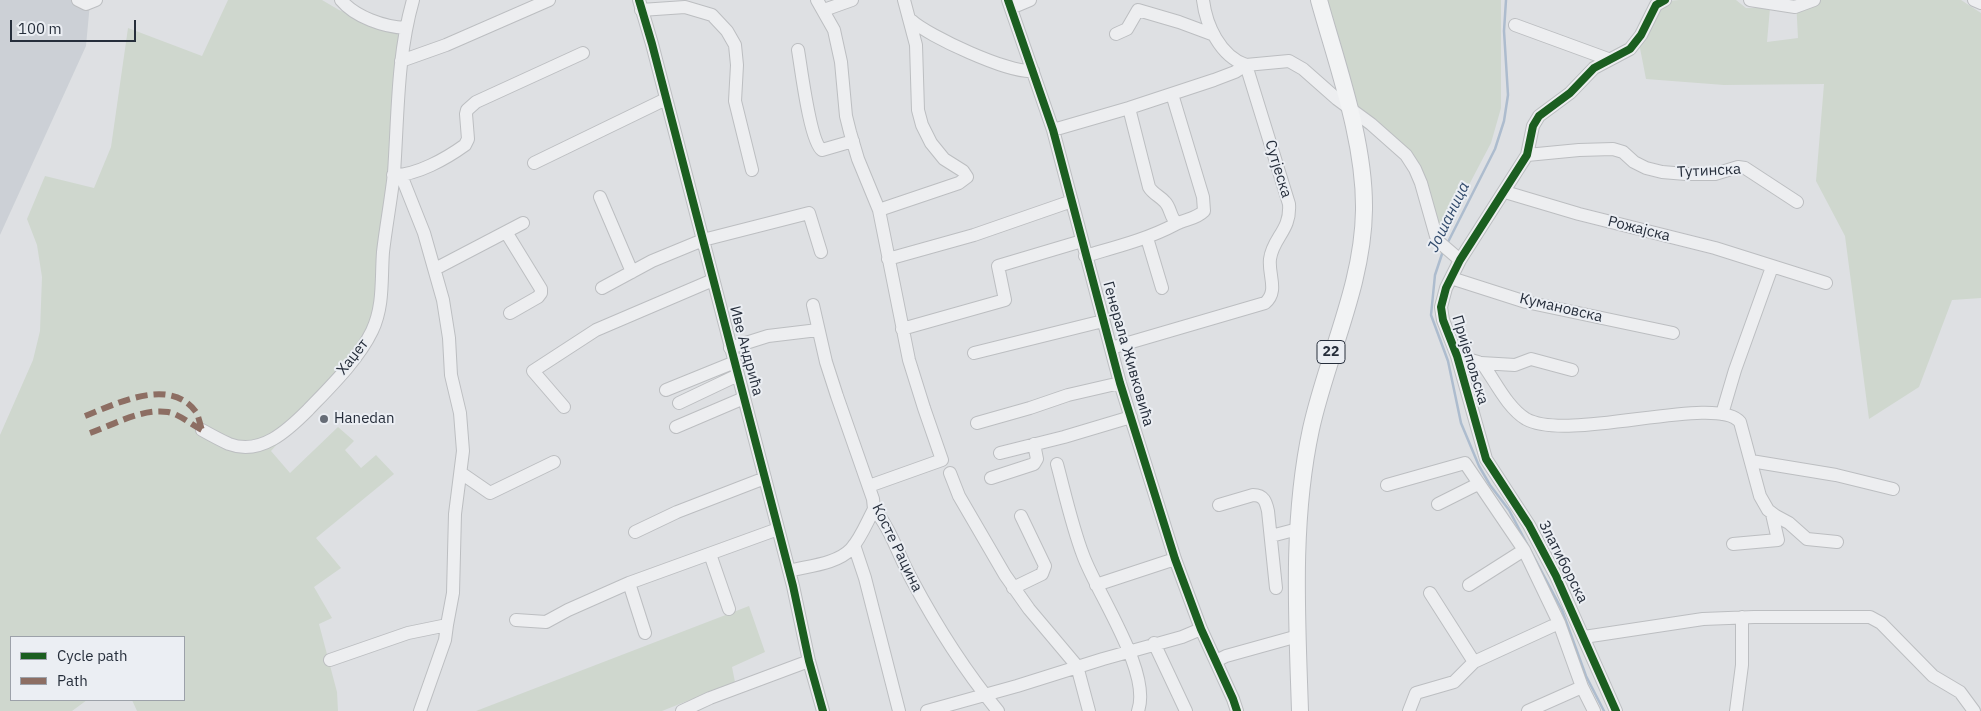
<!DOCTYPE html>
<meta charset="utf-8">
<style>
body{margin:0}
#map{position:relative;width:1981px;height:711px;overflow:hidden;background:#dee0e3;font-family:"IBM Plex Sans",sans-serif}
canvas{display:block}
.legend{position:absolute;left:10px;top:636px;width:175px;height:65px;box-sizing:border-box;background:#ebeef3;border:1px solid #9ca1a9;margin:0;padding:6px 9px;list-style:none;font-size:15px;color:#262e3b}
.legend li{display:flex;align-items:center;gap:10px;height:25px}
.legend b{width:25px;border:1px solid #9ca1a9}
.scale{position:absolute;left:10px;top:20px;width:126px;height:22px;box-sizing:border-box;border:2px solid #262e3b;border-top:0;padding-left:6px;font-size:15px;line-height:18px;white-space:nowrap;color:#262e3b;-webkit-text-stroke:4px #ebeef3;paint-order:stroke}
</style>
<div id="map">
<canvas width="1981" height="711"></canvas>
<ul class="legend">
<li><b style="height:6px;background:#1b5e20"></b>Cycle path</li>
<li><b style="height:6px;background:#8d6e63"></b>Path</li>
</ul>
<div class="scale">100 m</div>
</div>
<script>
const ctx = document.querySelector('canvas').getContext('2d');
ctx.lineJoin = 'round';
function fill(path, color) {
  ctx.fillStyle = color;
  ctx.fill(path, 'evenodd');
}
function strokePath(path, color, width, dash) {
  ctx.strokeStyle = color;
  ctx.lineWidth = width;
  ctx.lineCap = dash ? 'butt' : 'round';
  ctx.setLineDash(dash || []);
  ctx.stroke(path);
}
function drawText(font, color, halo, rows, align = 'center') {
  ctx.font = font + ' "IBM Plex Sans",sans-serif';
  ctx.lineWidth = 4;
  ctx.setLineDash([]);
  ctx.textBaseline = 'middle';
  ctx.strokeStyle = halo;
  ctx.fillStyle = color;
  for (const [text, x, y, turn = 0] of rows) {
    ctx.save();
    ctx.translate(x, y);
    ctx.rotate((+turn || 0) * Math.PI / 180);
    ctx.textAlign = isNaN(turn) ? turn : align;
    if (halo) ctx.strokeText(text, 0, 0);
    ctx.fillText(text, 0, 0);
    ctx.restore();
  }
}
const built = new Path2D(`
 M0 0H78L90 3 86 46 0 235Z`);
const green = new Path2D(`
 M228 0H322L339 10 399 35 379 311 344 370 271 451 290 473 338 427 354 441 345 450 361 468 376 455 394 474 316 538 341 568 314 587 332 618 319 624 337 692 338 711H137L132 700H184V637H11V700H87L72 711H0V435L33 360 40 331 42 277 37 245 27 219 45 176 94 188 111 147 128 28 202 56Z
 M1325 0H1501V108L1491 143 1439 242 1415 169 1358 116Z
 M1679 0H1736L1746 8H1770L1767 42 1798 38 1796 0H1961L1981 13V298L1952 300 1919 387 1869 419 1845 236 1816 181 1824 84 1724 85 1646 79 1639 43 1657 7 1669 1Z
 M749 606 765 652 732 667 735 682 662 711H476Z`);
const stream = new Path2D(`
 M1447 244 1495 149 1504 121 1508 95 1504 31 1506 0
 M1443 251 1435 275 1431 315 1448 361 1461 423 1479 466 1490 485 1509 510 1562 610 1586 676 1604 711`);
const minor = new Path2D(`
 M78 0 86 4 96 0
 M341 0C355 17 384 27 406 28
 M639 0 652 44 793 586 809 661 823 711
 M817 0 834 30 841 62 846 116 850 132 858 159 879 210 909 360 924 408 942 460 869 486
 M1008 0 1053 130 1120 383 1175 559 1201 629 1233 699 1237 711
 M1750 0 1795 7 1814 0
 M1974 0 1981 3
 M1011 8 1030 0
 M641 10 685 7 712 15 727 31 735 45 737 65 735 101 752 170
 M824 10 852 0
 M911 20C928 36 1010 74 1033 71
 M1515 25 1608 59
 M1116 34 1127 29 1138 10 1179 22 1214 35
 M798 50C801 67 810 142 822 150L853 141
 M401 61 446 45 549 0
 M1129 108 1149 187C1153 194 1160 196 1165 202 1171 208 1170 218 1177 223
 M1053 130 1129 108 1214 80 1235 72 1246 65 1289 61 1303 69 1337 99 1371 124 1406 155 1415 169 1421 183 1436 236 1439 242 1460 260
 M1527 155 1579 150 1613 149 1623 152 1634 162 1646 168 1662 172 1686 174H1715L1738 167 1745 168 1797 202
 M534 163 666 99
 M393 175C416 176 447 158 465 145L468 139 466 114 467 110 476 102 583 53
 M401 175 424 233 443 300 449 338 451 375 460 413 463 451 455 514 453 593 447 625 445 640 420 711
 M1505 192 1579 214 1715 248 1826 283
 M600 197 632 272
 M879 210 959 183 967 177 963 171 944 159 931 143 922 125 918 110 916 45 904 0
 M506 232 541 289V293L538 297 510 313
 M1147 238 1162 288
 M1085 256C1116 247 1148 239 1176 224 1186 219 1196 219 1204 211L1203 197 1172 94
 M888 259 974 235 1072 201
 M435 269 523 223
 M1451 278 1526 302 1673 333
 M602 288 652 261 703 240 809 213 821 252
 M813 305 826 362 837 396 873 499 874 509C891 529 899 557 912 580 936 625 965 671 998 711
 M902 329 1005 300 998 266 1082 241
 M730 348 768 336 818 330
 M1111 348 1265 303C1279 291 1268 275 1270 259 1273 237 1291 231 1289 204L1246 65C1220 56 1206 25 1203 0
 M974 353 1103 321
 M1457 356 1478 362 1484 366C1496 383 1508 408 1526 419 1569 443 1717 393 1740 422L1760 496 1768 510 1776 516 1789 523 1807 539 1837 542
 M1481 363 1515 365 1531 359 1572 370
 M666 390 735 362
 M679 403 738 375
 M564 407 533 371 596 330 713 280
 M1722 414 1735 370 1772 267
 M977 423 1030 408 1068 395 1120 383
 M676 427 744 398
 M202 430C211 435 220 440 229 444 261 456 288 430 308 410 330 387 358 360 372 331 384 306 381 279 383 252 386 226 391 200 394 173 398 115 397 56 413 0
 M1000 453 1064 437 1131 417
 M1751 461 1836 475 1893 489
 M1057 464C1065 494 1072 526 1083 555 1097 594 1152 672 1138 711
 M461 473 490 493 554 462
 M950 473 959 496 1005 575 1029 609 1077 666 1089 711
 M991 478 1034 464 1037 459 1034 444
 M1387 485 1465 463 1524 550 1559 623 1582 687 1594 711
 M1438 504 1478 484
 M1219 505 1253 495C1264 495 1266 502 1268 511L1276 588
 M635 532 677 512 765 478
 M1271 536 1298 529
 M1733 544 1778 540 1772 514
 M854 545 865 578 899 711
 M710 554 729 609
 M789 571C808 566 837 564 851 549 861 538 867 522 874 509
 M629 583 645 633
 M1096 585 1175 559
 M1469 585 1524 550
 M1013 588 1042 574 1045 566 1021 516
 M1430 593 1474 662
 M516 620 546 622 568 610 629 583 778 529
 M1584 637 1703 619 1754 617H1870L1881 623 1933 676 1960 692 1974 711
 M1154 643 1186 711
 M330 660 408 633 447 625
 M1216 661 1226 656 1298 636
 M682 711 710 698 809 661
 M927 711 1017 686 1103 659 1182 637 1201 629
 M1409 711 1416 693 1454 682 1474 662 1559 623
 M1528 711 1582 687
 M1616 711 1556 576 1529 525 1486 459 1457 356 1443 320 1441 307 1446 288 1460 260 1527 155 1533 126 1539 116 1570 93 1594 68 1630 49 1641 35 1656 5 1665 0
 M1736 711 1742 665V617`);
const major = new Path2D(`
 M1300 711C1297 617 1291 522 1311 429 1327 356 1363 286 1364 210 1365 141 1337 65 1319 0`);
const quiet = new Path2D(`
 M85 416C116 404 170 376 196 412 199 417 200 425 202 430
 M90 433C113 425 142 408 168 412 179 414 192 425 202 430`);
const cycleway = new Path2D(`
 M639 0 652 44 793 586 809 661 823 711
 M1008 0 1053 130 1120 383 1175 559 1201 629 1233 699 1237 711
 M1616 711 1556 576 1529 525 1486 459 1457 356 1443 320 1441 307 1446 288 1460 260 1527 155 1533 126 1539 116 1570 93 1594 68 1630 49 1641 35 1656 5 1665 0`);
const markers = [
 [324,419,5,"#666c76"]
];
const shields = [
 [1331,352,28]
];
const shieldNames = [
 ["22",1331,352]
];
const streetNames = [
 ["Сутјеска",1278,169,73],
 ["Тутинска",1709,171,-3],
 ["Рожајска",1639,229,14],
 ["Кумановска",1561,308,13],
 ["Иве Андрића",746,351,75],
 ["Генерала Живковића",1128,354,74],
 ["Хаџет",353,357,-52],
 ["Пријепољска",1470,360,73],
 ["Косте Рацина",897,548,64],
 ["Златиборска",1563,562,63]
];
const poiNames = [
 ["Hanedan",334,419]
];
const waterNames = [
 ["Јошаница",1449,217,-64]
];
fill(built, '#ccd0d6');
fill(green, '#cfd7ce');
strokePath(stream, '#adbcce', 2.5);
strokePath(minor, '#bcbec1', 14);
strokePath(major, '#bbbdc1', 18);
strokePath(minor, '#edeef0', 12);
strokePath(major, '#f2f3f4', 16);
strokePath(quiet, '#8d6e63', 6, [12, 6]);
strokePath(cycleway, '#1b5e20', 8);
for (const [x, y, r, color] of markers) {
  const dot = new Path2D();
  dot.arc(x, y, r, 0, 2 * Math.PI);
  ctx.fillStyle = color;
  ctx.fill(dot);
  strokePath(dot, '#ebeef3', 2);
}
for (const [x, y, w] of shields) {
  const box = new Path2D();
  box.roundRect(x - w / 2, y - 11.5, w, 23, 4);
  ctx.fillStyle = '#ebeef3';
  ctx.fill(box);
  strokePath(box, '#262e3b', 1);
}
drawText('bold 14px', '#262e3b', null, shieldNames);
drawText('15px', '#262e3b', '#ebeef3', streetNames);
drawText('15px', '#262e3b', '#ebeef3', poiNames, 'left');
drawText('italic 16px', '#334c6d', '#ebeef3', waterNames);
</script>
